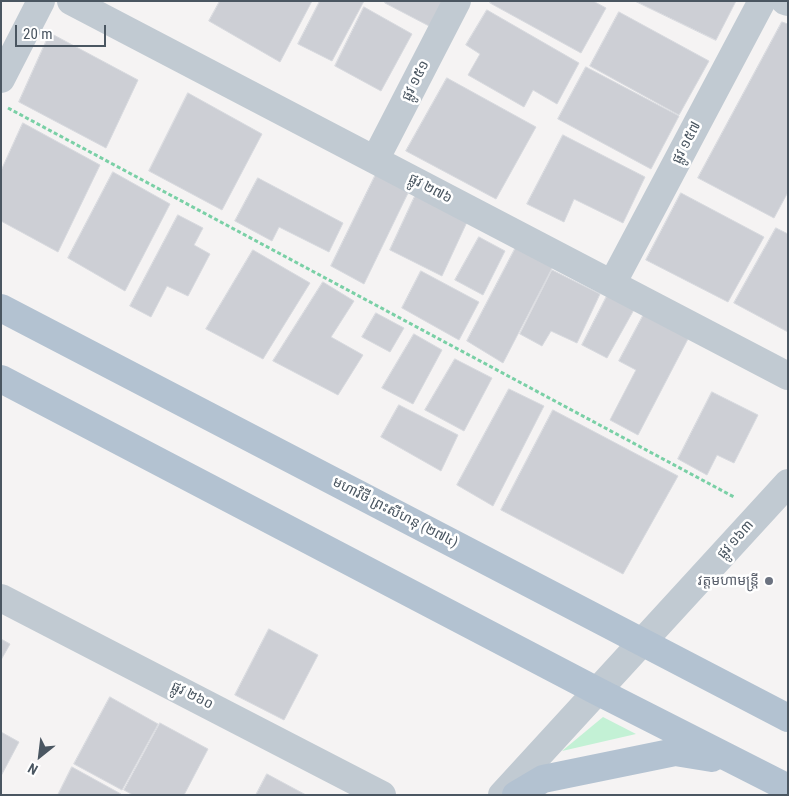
<!DOCTYPE html>
<meta charset="utf-8">
<style>
body{margin:0}
#map{position:relative;width:789px;height:796px;overflow:hidden;background:#f5f3f3;font-family:"Roboto Condensed",sans-serif}
canvas{display:block}
.frame{position:absolute;inset:0;border:2px solid #4a5661;pointer-events:none}
.north{position:absolute;left:15px;top:731px;width:50px;height:50px;-webkit-text-stroke:4px #fff;paint-order:stroke;rotate:209deg;font-size:14px;font-weight:700;line-height:20px;text-align:center;color:#4a5661}
.north::after{content:'';display:block;margin:auto;width:18px;height:22px;background:#4a5661;clip-path:polygon(50% 0,100% 100%,50% 72%,0 100%)}
.scale{position:absolute;left:15px;top:25px;width:91px;height:22px;box-sizing:border-box;border:2px solid #4a5661;border-top:0;padding-left:6px;font-size:15px;line-height:18px;white-space:nowrap;color:#4a5661;-webkit-text-stroke:4px #fff;paint-order:stroke}
</style>
<div id="map">
<canvas width="789" height="796"></canvas>
<div class="frame"></div>
<div class="north">N</div>
<div class="scale">20 m</div>
</div>
<script>
const ctx = document.querySelector('canvas').getContext('2d');
ctx.lineJoin = 'round';
function fill(path, color) {
  ctx.fillStyle = color;
  ctx.fill(path, 'evenodd');
}
function strokePath(path, color, width, dash) {
  ctx.strokeStyle = color;
  ctx.lineWidth = width;
  ctx.lineCap = dash ? 'butt' : 'round';
  ctx.setLineDash(dash || []);
  ctx.stroke(path);
}
function drawText(font, color, halo, rows, align = 'center') {
  ctx.font = font + ' "Roboto Condensed","Noto Sans Khmer",sans-serif';
  ctx.lineWidth = 5;
  ctx.setLineDash([]);
  ctx.textBaseline = 'middle';
  ctx.strokeStyle = halo;
  ctx.fillStyle = color;
  for (const [text, x, y, turn = 0] of rows) {
    ctx.save();
    ctx.translate(x, y);
    ctx.rotate((+turn || 0) * Math.PI / 180);
    ctx.textAlign = isNaN(turn) ? turn : align;
    if (halo) ctx.strokeText(text, 0, 0);
    ctx.fillText(text, 0, 0);
    ctx.restore();
  }
}
const green = new Path2D(`
 M603 717 636 734 562 751Z`);
const building = new Path2D(`
 M220 1H312L280 62 209 21Z
 M320 1H364L332 61 298 44Z
 M386 1H444L431 27 385 3Z
 M491 1H593L606 8 581 53 490 3Z
 M635 1H736L716 40Z
 M364 7 412 34 381 91 335 66Z
 M487 10 579 63 557 104 533 90 524 107 468 75 480 54 466 45Z
 M619 12 709 61 679 115 590 66Z
 M782 22 788 24V192L774 218 698 178Z
 M50 33 138 80 106 148 19 102Z
 M586 67 679 116 651 169 558 119Z
 M447 78 536 127 496 199 406 151Z
 M188 93 262 134 222 210 149 171Z
 M23 123 100 165 58 252 1 221V171Z
 M563 135 645 177 623 223 574 199 564 222 527 204Z
 M113 172 170 204 125 291 68 258Z
 M376 174 409 191 364 284 331 266Z
 M258 178 343 223 329 252 279 227 272 241 235 221Z
 M681 193 764 237 728 302 646 260Z
 M416 194 467 222 442 276 390 250Z
 M178 215 203 228 194 245 210 254 188 296 167 286 151 317 130 306Z
 M776 228 788 234V332L734 303Z
 M479 237 505 251 483 295 455 280Z
 M516 247 553 266 503 363 467 341Z
 M253 250 310 283 263 359 206 329Z
 M552 270 600 294 577 343 551 331 542 346 520 334Z
 M421 271 479 302 459 340 402 308Z
 M323 282 354 301 331 337 363 355 338 395 273 361Z
 M609 292 636 306 607 358 582 345Z
 M376 313 404 328 390 352 362 337Z
 M644 314 690 335 638 435 610 420 636 370 619 361Z
 M414 334 442 350 413 404 382 388Z
 M455 359 492 378 464 431 425 410Z
 M509 389 544 406 493 506 457 485Z
 M712 392 758 415 734 463 717 455 707 475 678 459Z
 M399 405 458 435 441 471 381 437Z
 M553 410 678 476 623 574 501 510Z
 M269 629 318 655 284 720 235 695Z
 M1 639 10 644 1 660Z
 M110 697 158 724 122 790 74 764Z
 M160 723 208 749 184 795H133L124 790Z
 M1 732 19 742 1 776Z
 M72 767 121 794 120 795H58Z
 M267 774 306 795H256Z`);
const path = new Path2D(`
 M8 108 734 497`);
const minor = new Path2D(`
 M71 1 788 376
 M785 1 788 2
 M1 79 41 1
 M375 160 457 1
 M612 284 762 1
 M1 598 382 795
 M502 795 788 483`);
const major = new Path2D(`
 M1 308 788 718
 M1 379 597 691 788 788
 M516 795 543 779 675 752 712 758`);
const markers = [
 [769,581,5,"#6b7280"]
];
const streetNames = [
 ["ផ្លូវ ១៥១",416,81,-63],
 ["ផ្លូវ ១៥៧",687,143,-62],
 ["ផ្លូវ ២៧៦",430,189,28],
 ["មហាវិថី ព្រះសីហនុ (២៧៤)",395,513,27],
 ["ផ្លូវ ១៦៣",736,540,-48],
 ["ផ្លូវ ២៦០",192,696,27]
];
const worshipNames = [
 ["វត្តមហាមន្រ្តី",759,581]
];
fill(green, '#c3f1d5');
fill(building, '#cdcfd5');
strokePath(building, '#d7d9de', 1);
strokePath(path, '#7ad0a6', 3, [4, 2.5]);
strokePath(minor, '#c1cad2', 28);
strokePath(major, '#b3c2d1', 28);
for (const [x, y, r, color] of markers) {
  const dot = new Path2D();
  dot.arc(x, y, r, 0, 2 * Math.PI);
  ctx.fillStyle = color;
  ctx.fill(dot);
  strokePath(dot, '#fff', 2);
}
drawText('14px', '#4a5661', '#fff', streetNames);
drawText('14px', '#5b616d', '#fff', worshipNames, 'right');
</script>
